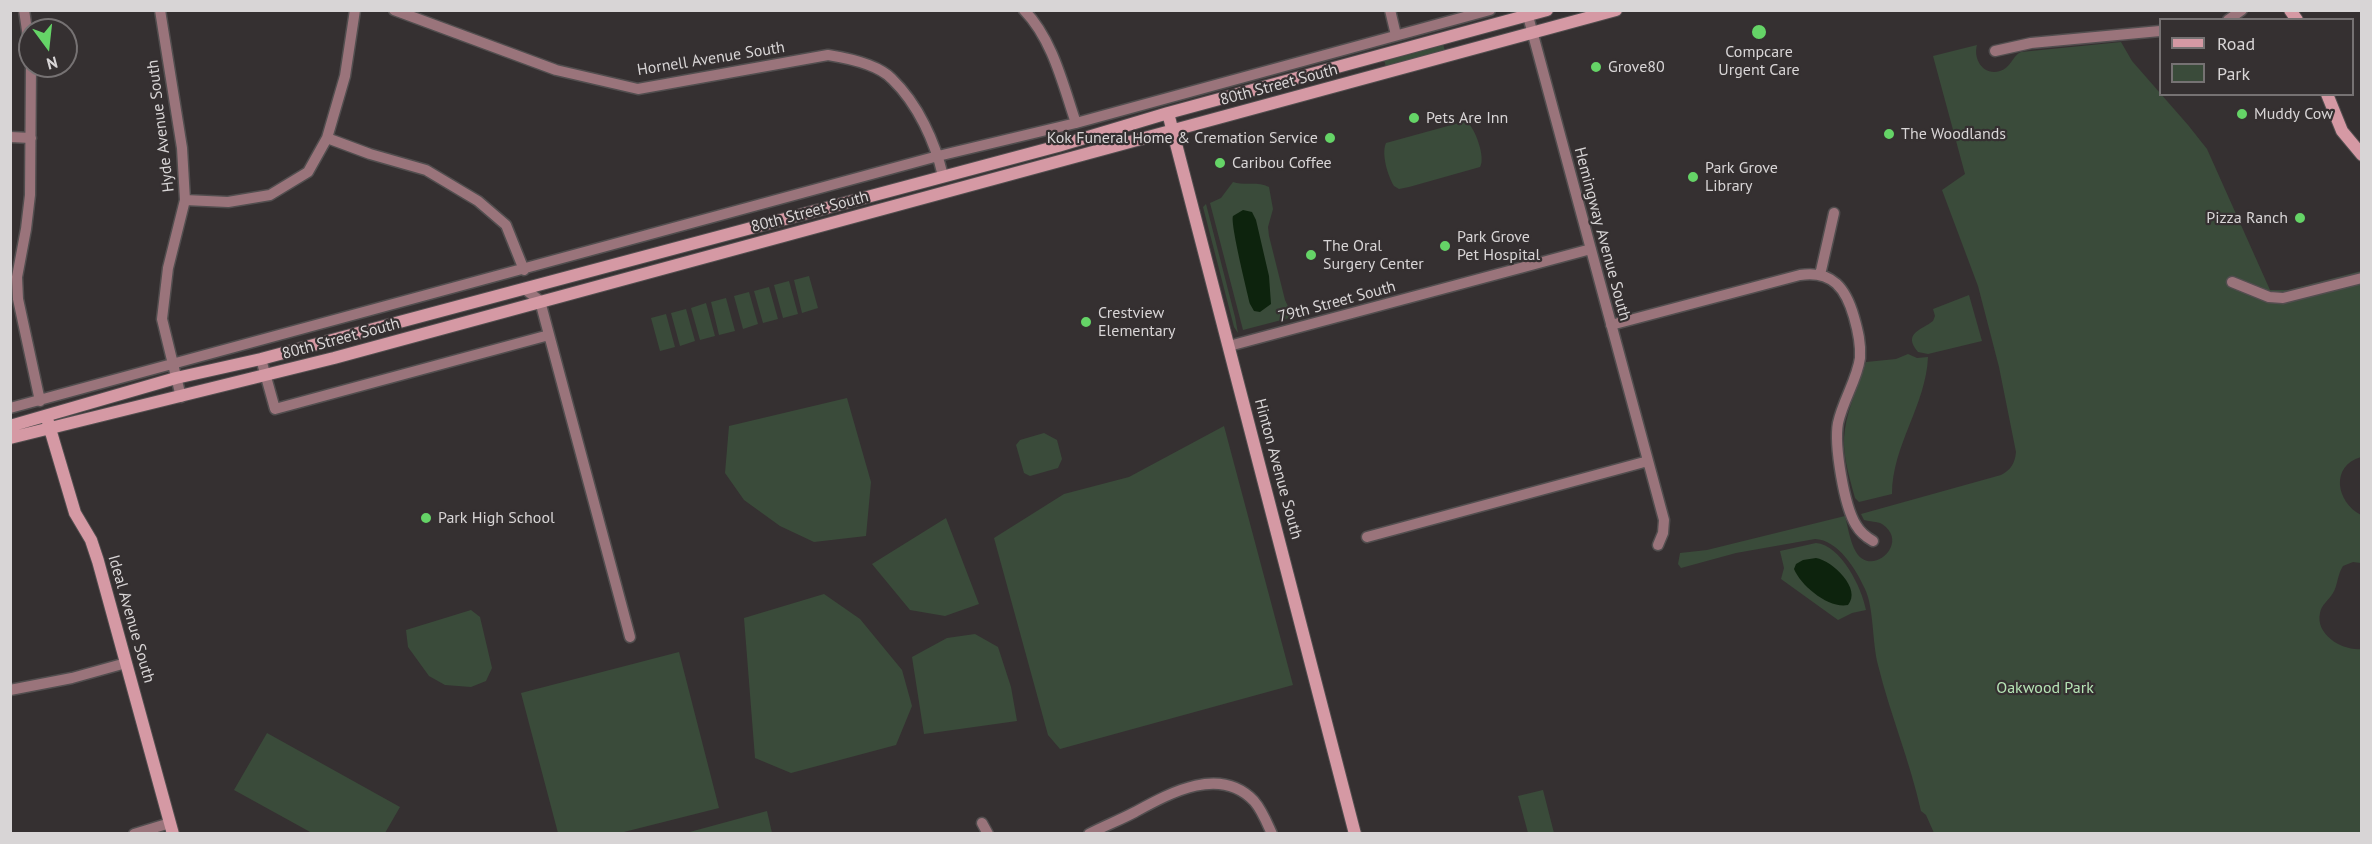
<!DOCTYPE html>
<style>
body{margin:0}
#map{position:relative;width:2372px;height:844px;overflow:hidden;background:#353031;font-family:"PT Sans",sans-serif}
canvas{display:block}
.frame{position:absolute;inset:0;border:12px solid #d8d5d6;pointer-events:none}
.legend{position:absolute;left:2159px;top:18px;width:195px;height:78px;box-sizing:border-box;background:#353031;border:2px solid #767273;margin:0;padding:8px 10px;list-style:none;font-size:18px;color:#d8d5d6}
.legend li{display:flex;align-items:center;gap:12px;height:30px}
.legend b{width:30px;border:2px solid #767273}
.north{position:absolute;left:18px;top:18px;width:60px;height:60px;box-sizing:border-box;background:#353031;border:2px solid #767273;border-radius:50%;rotate:165deg;font-size:16px;font-weight:700;line-height:24px;text-align:center;color:#d8d5d6}
.north::after{content:'';display:block;margin:auto;width:21px;height:27px;background:#65d467;clip-path:polygon(50% 0,100% 100%,50% 72%,0 100%)}
</style>
<div id="map">
<canvas width="2372" height="844"></canvas>
<div class="frame"></div>
<ul class="legend">
<li><b style="height:8px;background:#d599a4"></b>Road</li>
<li><b style="height:16px;background:#3a4b3a"></b>Park</li>
</ul>
<div class="north">N</div>
</div>
<script>
const ctx = document.querySelector('canvas').getContext('2d');
ctx.lineJoin = 'round';
function fill(path, color) {
  ctx.fillStyle = color;
  ctx.fill(path, 'evenodd');
}
function strokePath(path, color, width, dash) {
  ctx.strokeStyle = color;
  ctx.lineWidth = width;
  ctx.lineCap = dash ? 'butt' : 'round';
  ctx.setLineDash(dash || []);
  ctx.stroke(path);
}
function drawText(font, color, halo, rows, align = 'center') {
  ctx.font = font + ' "PT Sans",sans-serif';
  ctx.lineWidth = 4.5;
  ctx.setLineDash([]);
  ctx.textBaseline = 'middle';
  ctx.strokeStyle = halo;
  ctx.fillStyle = color;
  for (const [text, x, y, turn = 0] of rows) {
    ctx.save();
    ctx.translate(x, y);
    ctx.rotate((+turn || 0) * Math.PI / 180);
    ctx.textAlign = isNaN(turn) ? turn : align;
    if (halo) ctx.strokeText(text, 0, 0);
    ctx.fillText(text, 0, 0);
    ctx.restore();
  }
}
const green = new Path2D(`
 M2121 42 2132 61 2188 125 2207 149 2270 290H2288L2361 271V457C2330 466 2336 502 2361 515V563L2353 562 2343 566C2337 575 2338 585 2333 593 2329 600 2321 605 2320 613 2315 635 2343 651 2361 649V833H1934L1926 815 1921 811C1910 761 1890 714 1878 665 1872 642 1874 608 1865 589 1856 569 1838 540 1815 539L1736 553 1681 568 1678 564 1680 553 1707 550 1845 516C1848 527 1850 542 1856 552 1871 578 1911 543 1882 524 1877 521 1870 522 1864 520L1861 514 2001 475C2011 470 2015 463 2016 452L1999 367 1978 286 1942 190 1965 174 1933 56 1977 45C1973 59 1983 76 2000 71 2011 68 2012 56 2021 52Z
 M1443 44 1445 51 1386 67 1384 60Z
 M1466 121C1475 127 1486 158 1480 167L1409 187 1399 189 1394 186C1388 176 1381 154 1386 143Z
 M1233 182C1245 186 1258 181 1269 187L1273 209 1268 227 1269 236 1285 300 1293 317 1243 330 1210 203 1221 198Z
 M1206 204 1235 317 1238 333 1234 327 1203 207Z
 M809 276 818 308 802 313 794 280Z
 M789 281 798 314 783 318 774 285Z
 M769 287 778 319 763 323 754 291Z
 M749 292 758 324 743 329 734 296Z
 M1969 295 1982 341 1928 354 1918 352C1902 333 1922 330 1933 321L1935 316 1933 309Z
 M726 298 735 331 719 335 711 302Z
 M706 303 715 336 700 340 691 308Z
 M686 309 695 341 680 346 671 313Z
 M666 314 675 347 660 351 651 318Z
 M1908 354 1917 358 1928 357C1926 405 1892 446 1892 494L1859 502 1855 498C1849 475 1841 452 1845 429 1848 406 1860 384 1866 362L1896 359Z
 M847 398 871 482 866 536 814 542 780 526 744 500 725 473 729 426Z
 M1224 426 1293 685 1060 749 1048 735 994 538 1064 494 1129 477Z
 M1044 433 1057 440 1062 459 1058 468 1030 476 1024 473 1016 445 1020 440Z
 M946 518 979 604 945 616 910 610 872 564Z
 M1816 543C1841 545 1862 588 1866 610L1852 613 1838 620 1781 579 1784 568 1780 551Z
 M824 594 860 619 902 670 912 706 896 745 791 773 755 758 744 618Z
 M471 610 480 617 492 668 486 681 471 687 445 685 429 676 408 647 406 630Z
 M975 634 998 647 1011 687 1017 721 924 734 912 657 947 638Z
 M679 652 719 808 620 833H558L521 693Z
 M267 733 400 807 385 833H312L234 790Z
 M1543 790 1554 833H1528L1518 796Z
 M767 811 772 833H686Z`);
const water = new Path2D(`
 M1243 210 1252 212 1256 220 1269 276 1271 304 1260 312 1254 311 1250 304C1247 291 1230 223 1233 216Z
 M1816 558C1833 561 1862 589 1848 605 1829 609 1801 586 1794 569L1796 564 1803 560Z`);
const street = new Path2D(`
 M24 10 30 51
 M160 10 182 148 185 200 168 268 162 319 181 397
 M394 10 556 70 638 89 828 55C847 58 879 65 892 79 918 104 935 142 943 176
 M1024 10C1053 40 1063 85 1076 123
 M1390 10 1396 35
 M1528 16 1664 520 1663 533 1658 545
 M2228 20 2242 10
 M1995 51 2031 43 2160 31
 M31 66 30 195 26 229 17 277 18 299 40 401
 M10 137 31 138
 M327 138 370 154 426 170 478 201 506 225 524 270
 M185 200 228 202 270 195 308 172 327 138 345 76 355 10
 M1820 275 1834 213
 M2232 282 2269 297 2283 298 2362 278
 M525 289 540 301 630 637
 M1611 325 1800 275C1833 270 1846 289 1854 317 1858 331 1861 343 1860 358 1857 380 1843 400 1838 423 1834 445 1844 506 1856 525 1860 532 1866 537 1873 541
 M1229 346 1591 249
 M261 359 275 409 549 335
 M10 408 938 156 1076 123 1490 10
 M1367 537 1648 461
 M10 690 72 678 126 663
 M982 823 988 834
 M134 834 170 823
 M1089 834C1104 826 1120 820 1135 812 1170 793 1220 765 1254 801 1262 810 1267 823 1272 834`);
const secondary = new Path2D(`
 M2290 10 2297 20
 M2327 94 2342 131 2362 155
 M1168 113 1355 834
 M48 422 75 513 91 540 98 561 173 834
 M10 426 176 378 261 359 1058 146 1168 113 1547 10
 M10 438 334 358 1616 10`);
const markers = [
 [1759,32,8,"#65d467"],
 [1596,67,6,"#65d467"],
 [2242,114,6,"#65d467"],
 [1414,118,6,"#65d467"],
 [1889,134,6,"#65d467"],
 [1330,138,6,"#65d467"],
 [1220,163,6,"#65d467"],
 [1693,177,6,"#65d467"],
 [2300,218,6,"#65d467"],
 [1445,246,6,"#65d467"],
 [1311,255,6,"#65d467"],
 [1086,322,6,"#65d467"],
 [426,518,6,"#65d467"]
];
const poiNames = [
 ["Compcare",1759,52,"center"],
 ["Urgent Care",1759,70,"center"],
 ["Grove80",1608,67],
 ["Muddy Cow",2254,114],
 ["Pets Are Inn",1426,118],
 ["The Woodlands",1901,134],
 ["Kok Funeral Home & Cremation Service",1318,138,"right"],
 ["Caribou Coffee",1232,163],
 ["Park Grove",1705,168],
 ["Library",1705,186],
 ["Pizza Ranch",2288,218,"right"],
 ["Park Grove",1457,237],
 ["Pet Hospital",1457,255],
 ["The Oral",1323,246],
 ["Surgery Center",1323,264],
 ["Crestview",1098,313],
 ["Elementary",1098,331],
 ["Park High School",438,518]
];
const streetNames = [
 ["Hornell Avenue South",711,59,-9],
 ["80th Street South",1279,85,-15],
 ["Hyde Avenue South",161,126,-97],
 ["80th Street South",810,212,-15],
 ["Hemingway Avenue South",1602,234,75],
 ["79th Street South",1337,302,-15],
 ["80th Street South",341,339,-15],
 ["Hinton Avenue South",1278,469,75],
 ["Ideal Avenue South",131,619,74]
];
const parkNames = [
 ["Oakwood Park",2045,688]
];
fill(green, '#3a4b3a');
fill(water, '#0d230d');
strokePath(street, '#524e4f', 13);
strokePath(secondary, '#524e4f', 14);
strokePath(street, '#9a747b', 10);
strokePath(secondary, '#d599a4', 12);
for (const [x, y, r, color] of markers) {
  const dot = new Path2D();
  dot.arc(x, y, r, 0, 2 * Math.PI);
  ctx.fillStyle = color;
  ctx.fill(dot);
  strokePath(dot, '#353031', 2);
}
drawText('16px', '#d8d5d6', '#353031', poiNames, 'left');
drawText('16px', '#d8d5d6', '#353031', streetNames);
drawText('16px', '#b6e4b5', '#353031', parkNames);
</script>
